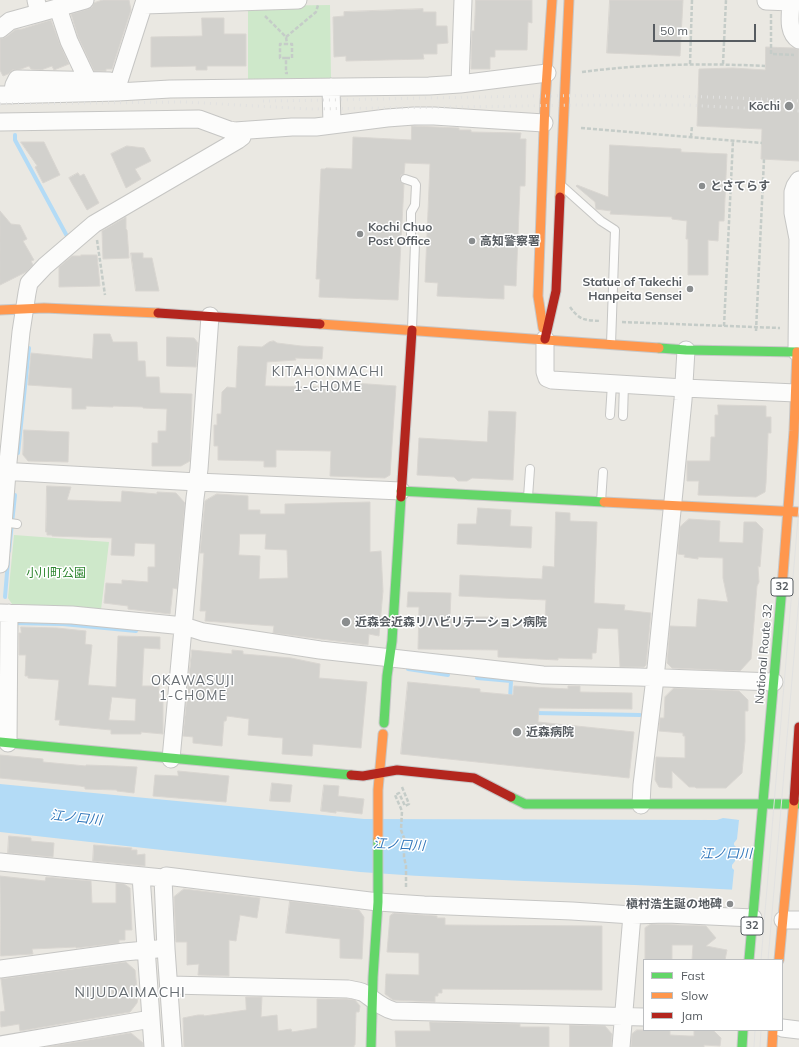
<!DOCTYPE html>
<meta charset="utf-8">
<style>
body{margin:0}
#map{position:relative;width:799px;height:1047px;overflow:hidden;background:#eae8e2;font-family:Mulish,sans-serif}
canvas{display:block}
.legend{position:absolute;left:643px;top:959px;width:140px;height:72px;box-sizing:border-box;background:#fff;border:1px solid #bcbec0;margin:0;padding:5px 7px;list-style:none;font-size:12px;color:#575c61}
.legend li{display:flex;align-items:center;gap:8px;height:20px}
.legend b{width:20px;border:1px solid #bcbec0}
.scale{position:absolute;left:653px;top:24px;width:103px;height:18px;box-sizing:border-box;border:2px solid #575c61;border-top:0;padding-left:5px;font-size:12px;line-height:14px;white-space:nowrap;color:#575c61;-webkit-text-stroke:3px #fff;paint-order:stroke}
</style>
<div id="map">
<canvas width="799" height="1047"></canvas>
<ul class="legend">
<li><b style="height:5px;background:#63d668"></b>Fast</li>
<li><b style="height:5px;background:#ff974d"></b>Slow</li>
<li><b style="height:5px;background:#b3261e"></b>Jam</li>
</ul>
<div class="scale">50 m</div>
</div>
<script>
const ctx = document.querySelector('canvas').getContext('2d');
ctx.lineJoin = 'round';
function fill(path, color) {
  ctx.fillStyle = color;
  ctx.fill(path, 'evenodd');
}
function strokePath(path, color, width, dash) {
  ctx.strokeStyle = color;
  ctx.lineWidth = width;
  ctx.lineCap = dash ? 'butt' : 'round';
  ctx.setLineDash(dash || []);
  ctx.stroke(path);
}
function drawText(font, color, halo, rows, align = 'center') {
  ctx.font = font + ' Mulish,"Noto Sans JP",sans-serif';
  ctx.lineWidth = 3;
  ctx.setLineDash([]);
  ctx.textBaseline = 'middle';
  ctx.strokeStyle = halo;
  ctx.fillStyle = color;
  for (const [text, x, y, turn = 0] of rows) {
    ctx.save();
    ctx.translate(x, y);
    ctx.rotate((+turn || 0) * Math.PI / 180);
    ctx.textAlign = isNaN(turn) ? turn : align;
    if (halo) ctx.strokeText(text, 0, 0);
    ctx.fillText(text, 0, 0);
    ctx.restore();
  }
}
const green = new Path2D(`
 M330 5 331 78 248 79V6Z
 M14 535 109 542 101 610 14 607 8 598Z`);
const water = new Path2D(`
 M0 784 364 819 717 820 723 818 799 827V894C653 883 506 883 360 872L0 832Z`);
const pier = new Path2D(`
 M737 819 799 825V896L732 890 734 870 732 868V865L735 861 736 847 734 845V843L737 839 739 820Z`);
const stream = new Path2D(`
 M15 135V140L68 238
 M18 453 29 348
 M9 551 15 495
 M5 597 8 561
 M12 623 63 624 136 631
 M408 669 448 675
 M477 678 511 681 510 699
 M535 713 640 715`);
const building = new Path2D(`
 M103 0H129L131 10 112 69H106V71H94L78 37 71 14 88 9 92 7 94 3Z
 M476 0H532V23L528 22 527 50H495V57H490V69H471L472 31H474Z
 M610 0H683L680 56 607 53Z
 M423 9V12H436V26H447L448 43 437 44V54H423L424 59 346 61V56L334 57 333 17 344 16V12Z
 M202 18H224V34H246V66H207V70H196V66L151 67V37L202 36Z
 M51 20 60 44 69 64 54 70 52 66 41 70 31 69 29 66 21 69 12 70 8 74 3 76 0 70V39L6 37 15 30 22 29Z
 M766 47 793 48 799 50V161L761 159 762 129 697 126 699 69 733 68 765 70Z
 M412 126 459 128V130H471V132L521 133 520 139H526L525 186H520L516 286 504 285V299L437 296 438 283 425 282 430 164 405 163 404 174 401 175 400 180 404 184 398 300 319 297 320 279H316L321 169H325L326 168 352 169 353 137 411 140Z
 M21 142H44L60 175 43 183 35 167 37 166Z
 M610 145 681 149V152L727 154 724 221H719L718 241 708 240V275H688V239H686L687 221 672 219V217L610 214 611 211 596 209 595 202 576 186 577 185 608 197Z
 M127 146 144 148 151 161 135 169 141 179 126 188 111 154Z
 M78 173 80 176 84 174 99 203 87 210 69 178Z
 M0 211 11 224 20 225 27 239 23 241 34 260 31 261 33 265 26 272 0 285Z
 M126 217V229L127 230 129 258 103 259 102 231Z
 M131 253H143V258H152L159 291H136Z
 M81 255H97L100 286 59 287V267L72 256H81Z
 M94 334H110L113 342H137L138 361H145L146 377H159L160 393 192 394 190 461 181 466H152V443H158V431H166L167 409 143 408V407L113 406V407L86 406V409H72V388L28 385 31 353 92 359Z
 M167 337 194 338 198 343 196 367 167 366Z
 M274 341 277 343 301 346 323 347 322 359 295 358 296 360 267 362 265 386 335 387V383L340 382 396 386 390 475 385 478 330 476 331 451 276 450V467H264V461L218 460V446H214V425H217V414H221L222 392 227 387 236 388 238 347 239 346 262 347 269 342Z
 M718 405 766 406V417H771V433H768V436L766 483 765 492 756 497 698 495 699 481H687V461H710L711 437H715V415H718Z
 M489 411 516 412 513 480 472 478 467 481H458L454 477 417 475 419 438 487 442Z
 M24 430 69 432 68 462 28 461 23 455Z
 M47 486 71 487 67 500 121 502 122 491 157 494V492L176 493 185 503 177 589 173 588 170 614 128 609V606L104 603 106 583 122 584V580L148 582V567H155V544L135 543 134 556 111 555 112 538 52 536V535H47V532H46Z
 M217 494 248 496V510H260V514H285V504L370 502V552L381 551 383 591 379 636 369 634 368 645 273 633 274 626 205 621 206 611H200L204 553H200L205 501ZM240 534H266L265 549 287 550 288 578 259 579 260 556 239 555Z
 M478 508 511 510 510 526 532 527 531 548 457 544 458 524H476Z
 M556 512 570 513V521L597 522 594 603 625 605 624 610 651 613 646 665 644 667H620L618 629 598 628 596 653H592V659L558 658V660L498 657V650L418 649 419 607H407L408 592 451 593 450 617H497V623L537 625 538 618H545L546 600 459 596 460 575 542 579 543 566 554 567Z
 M689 519 720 521 719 542 743 543 744 522H756L763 529 760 567 758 566 759 582 757 586 751 659 740 671 672 668 667 663 670 626 696 627 698 599 728 602 723 578V558L698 557V559L684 557 685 555 678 554 680 527Z
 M21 627 57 628 86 631 85 644 92 645 88 685 116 687 118 636 160 637V649L144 648 142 686H159V702H163V734L141 732V734H111V730L59 725 60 720H55L59 680 28 678V676H25L26 655H19V633H21ZM112 697 136 699 135 721 109 720Z
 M192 650 232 654V650L243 651V654L291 658 320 664 319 678 367 682 361 748 313 744 312 756 282 754 283 738 248 735 249 719 227 716 226 721H224L222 746 193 743V737L183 736Z
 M408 682 480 689V692L513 695 514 686 568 689V686H580V692L632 693V709L539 708 538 722 634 732 629 778 401 754Z
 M674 688 739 691 748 700V711H745V741L742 773 726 788H696L695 787H689L672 771V788L659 787 655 780 656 757 685 758V736H683V733L659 731 660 718H664L665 697Z
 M0 755 43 759V762L86 766V765L117 766 137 767 134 793 117 791V790L85 789V787L80 786 0 778Z
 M178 771 229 776 226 802 153 796 155 775 178 776Z
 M272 783 292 785 290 802 270 801Z
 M324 785 339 786 338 796 364 799 362 814 336 811V813L321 811Z
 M9 836 31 838V841L54 843 53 857 8 853Z
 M94 845 132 848 131 850H137V855L145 854V866L93 861Z
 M0 876 45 881 46 877 91 881 92 903H116V883L124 884 130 888 132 930H125V940H119V943L76 948V947L32 949 33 954 1 956Z
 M184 889 260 898 257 918 240 915 236 941 229 940V976L198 975 199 964 187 965V942H176L174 897Z
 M290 901 359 910 364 917 362 959 340 958V939L286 933Z
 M394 913 437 916V918H445V925L602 926V990L442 989V993H438V996H435V1002L393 1000 385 994 386 974 419 975V953L387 952 390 916Z
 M651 924 706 926 716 938 706 946 727 950 725 960H692L693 945H672V960H645V928Z
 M126 962 135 970 138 998 137 1003 130 1012 20 1031 19 1024 1 1027 0 1012 5 1011 1 979Z
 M246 997H262L261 1017 277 1015 278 1031 291 1029 292 1032 317 1028V999H347L355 1000 360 1006 359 1012H356L355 1045H354V1047H184L183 1018 198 1015H204V1016L246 1010Z
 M430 1022 520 1024V1027H549V1047H396L395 1031H430Z
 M570 1025 605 1026 612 1034 611 1047H570Z
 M637 1030H670V1035L689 1036H694V1030H713L721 1038 720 1046 704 1045V1047H631L632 1034Z
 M131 1033 143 1043V1047H47Z`);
const path = new Path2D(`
 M771 14V54L794 55
 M265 16 286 37 287 44H280V58H286V73H288
 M286 37 316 12 318 5
 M286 58H292V44H287
 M690 64 692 0
 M723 64 726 0
 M582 72C643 64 704 63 765 66
 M581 128 762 143
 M691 137 692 126
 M97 240 105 295
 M570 307C580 321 585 320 601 321
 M622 322 780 328
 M724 326 733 140
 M756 331 764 159
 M402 787 409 804 405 806 399 793 395 795 402 811 401 830 404 838V857L406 866V888`);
const lane = new Path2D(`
 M405 179 414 182 416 185 415 205 411 212V237L415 243 412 329
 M563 187 601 221 615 230 611 344
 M610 415 612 384
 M623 416 624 384
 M528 497 530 469
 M601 502 603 472
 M3 522 17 524`);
const street = new Path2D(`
 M36 0 39 13 85 0
 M463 0 460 84 547 73
 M791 0C791 13 786 32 799 40
 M766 1 791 2
 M144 5 298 0
 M58 8 69 41 88 81
 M0 29 10 21 39 13
 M331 87 332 125
 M118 92 119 81 145 0
 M0 95 118 92 170 89 429 86 460 84
 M12 95 14 85 17 79 110 81
 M0 122 199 119 229 130 235 131 292 127H316L387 118 414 116H434L544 123
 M545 339V372L547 378 552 380 684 388 796 393
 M797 352 798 239 793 213V192L795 186 799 180
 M0 471 197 482 401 491
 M0 564 7 472 21 332 27 293 29 283 45 266 94 224 238 140 242 137V131
 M0 613 72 615 184 626 203 632 320 650 543 675 638 677 774 682
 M8 743 9 613
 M171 759 195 498 199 469 210 316
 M641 805 642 785 655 678 674 491 683 400 686 350
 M0 862 163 878 166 876 378 902 424 905 572 911 632 915 667 914 753 918
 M141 876 153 1047
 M163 878 166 949 173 1047
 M783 920H799
 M0 969 124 952 157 949
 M169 985 348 989C354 990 360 991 364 993 374 1000 382 1008 394 1011L644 1017
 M782 1028 799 1030
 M0 1045 151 1019
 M621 1047 632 915`);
const fast = new Path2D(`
 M659 348 686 350 797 352
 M401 491 604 502
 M384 723 387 676 392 641 401 497
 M0 742 351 775
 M511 797 525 804H799
 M749 960 782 587
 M371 1047 373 977 378 902V839
 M742 1047 743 1030`);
const slow = new Path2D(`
 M560 197 569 0
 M0 310 44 308 158 313
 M320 324 659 348
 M543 328 538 296 545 102 552 0
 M604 502 799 512
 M782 587 794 431 797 352H799
 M378 839V790L383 734
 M779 960 794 801
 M772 1047 773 1030`);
const jam = new Path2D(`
 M158 313 320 324
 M545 339 556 291 560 197
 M401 497 412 330
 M351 775 363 776 397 770 474 778 511 797
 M794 801 799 727`);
const tram = new Path2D(`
 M761 960 799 506
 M768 960 799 598
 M754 1047 755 1030
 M760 1047 761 1030`);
const rail = new Path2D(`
 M263 101C441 99 621 90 799 101
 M0 104 185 102 310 109 583 105H686L799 111`);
const markers = [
 [789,106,5,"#8a8d8e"],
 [702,186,4,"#8a8d8e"],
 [360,234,4,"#8a8d8e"],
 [472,241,4,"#8a8d8e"],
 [690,289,4,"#8a8d8e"],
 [346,622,5,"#8a8d8e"],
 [517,732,5,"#8a8d8e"],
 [730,904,4,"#8a8d8e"]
];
const shields = [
 [782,587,22],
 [752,926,22]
];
const shieldNames = [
 ["32",782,587],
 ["32",752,926]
];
const poiNames = [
 ["Kōchi",780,106,"right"],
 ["とさてらす",710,186],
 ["Kochi Chuo",368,227],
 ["Post Office",368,241],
 ["高知警察署",480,241],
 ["Statue of Takechi",682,282,"right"],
 ["Hanpeita Sensei",682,296,"right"],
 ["近森会近森リハビリテーション病院",355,622],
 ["近森病院",526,732],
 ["槇村浩生誕の地碑",722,904,"right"]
];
const parkNames = [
 ["小川町公園",56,573]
];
const streetNames = [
 ["National Route 32",764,654,-85]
];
const neighbourhoodNames = [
 ["KITAHONMACHI",328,372],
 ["1-CHOME",328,387],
 ["OKAWASUJI",193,681],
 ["1-CHOME",193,696]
];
const waterNames = [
 ["江ノ口川",76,818,6],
 ["江ノ口川",399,845,3],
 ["江ノ口川",726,854]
];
const quarterNames = [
 ["NIJUDAIMACHI",130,993]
];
fill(green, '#cee8ca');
fill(water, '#b3dbf6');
fill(pier, '#eae8e2');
strokePath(stream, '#b3dbf6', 4);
fill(building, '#d2d1cd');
strokePath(building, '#d9d6d1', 1);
strokePath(lane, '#c6c6c4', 10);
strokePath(street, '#c6c6c4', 19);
strokePath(fast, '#c7c7c7', 11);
strokePath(slow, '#c7c7c7', 11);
strokePath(jam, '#c7c7c7', 11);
strokePath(path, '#c5ccc8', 2.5, [4, 2]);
strokePath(lane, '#fcfcfb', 8);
strokePath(street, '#fcfcfb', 17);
strokePath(fast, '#63d668', 9);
strokePath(slow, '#ff974d', 9);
strokePath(jam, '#b3261e', 9);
strokePath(tram, '#e2e2e1', 1);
strokePath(rail, '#e2e2e1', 3, [1, 5]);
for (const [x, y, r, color] of markers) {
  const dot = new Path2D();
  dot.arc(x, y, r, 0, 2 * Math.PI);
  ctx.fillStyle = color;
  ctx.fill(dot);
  strokePath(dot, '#fff', 1.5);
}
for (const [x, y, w] of shields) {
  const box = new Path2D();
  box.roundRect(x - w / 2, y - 9, w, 18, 3);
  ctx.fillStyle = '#fff';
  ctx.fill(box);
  strokePath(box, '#575c61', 1);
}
drawText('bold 11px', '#575c61', null, shieldNames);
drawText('bold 12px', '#575c61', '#fff', poiNames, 'left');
drawText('12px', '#2c852e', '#fff', parkNames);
drawText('12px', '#575c61', '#fff', streetNames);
ctx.letterSpacing = '1px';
drawText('13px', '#686e73', '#fff', neighbourhoodNames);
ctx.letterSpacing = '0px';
drawText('italic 13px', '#3076ba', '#fff', waterNames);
ctx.letterSpacing = '1px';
drawText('14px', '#686e73', '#fff', quarterNames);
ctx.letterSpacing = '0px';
</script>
